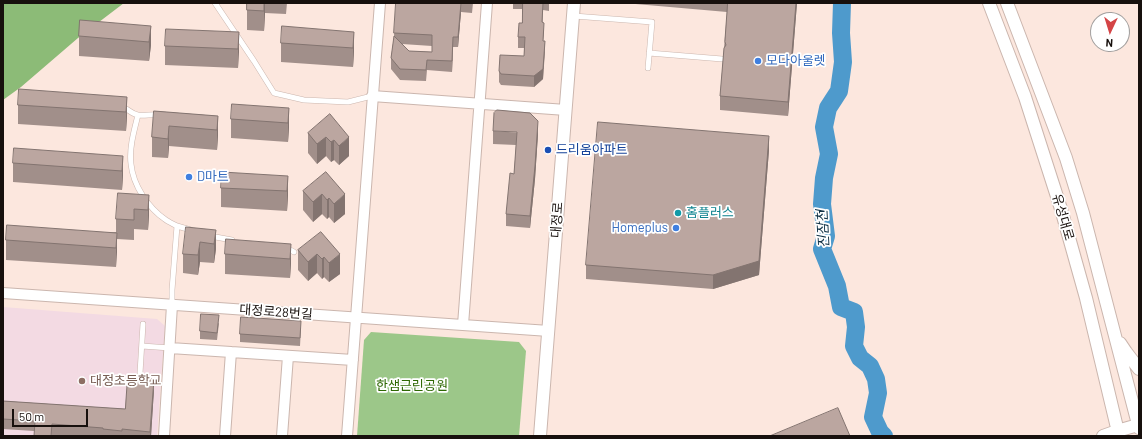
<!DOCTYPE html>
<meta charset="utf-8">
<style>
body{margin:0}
#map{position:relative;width:1142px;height:439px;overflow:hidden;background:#fce7de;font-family:Barlow,sans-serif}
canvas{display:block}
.frame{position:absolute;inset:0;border:4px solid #17100d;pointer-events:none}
.north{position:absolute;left:1090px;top:12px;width:40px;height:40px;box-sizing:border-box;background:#fff;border:1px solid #a29f9e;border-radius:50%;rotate:184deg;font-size:11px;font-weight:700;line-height:16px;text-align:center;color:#17100d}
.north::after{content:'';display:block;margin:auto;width:14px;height:18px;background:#d44446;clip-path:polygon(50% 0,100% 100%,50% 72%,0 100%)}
.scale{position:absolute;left:12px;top:409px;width:76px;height:18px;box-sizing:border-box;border:2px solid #17100d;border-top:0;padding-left:5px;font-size:12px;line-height:14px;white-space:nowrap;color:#17100d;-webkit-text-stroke:3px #fff;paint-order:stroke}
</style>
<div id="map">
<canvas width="1142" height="439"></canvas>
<div class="frame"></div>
<div class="north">N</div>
<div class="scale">50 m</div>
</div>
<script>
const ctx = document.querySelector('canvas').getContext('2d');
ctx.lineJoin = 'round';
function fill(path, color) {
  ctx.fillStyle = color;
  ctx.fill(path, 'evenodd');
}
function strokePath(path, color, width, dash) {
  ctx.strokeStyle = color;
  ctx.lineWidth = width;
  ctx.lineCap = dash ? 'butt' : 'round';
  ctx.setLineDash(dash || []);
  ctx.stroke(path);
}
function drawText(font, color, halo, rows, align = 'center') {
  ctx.font = font + ' Barlow,"Noto Sans KR",sans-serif';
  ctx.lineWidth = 3.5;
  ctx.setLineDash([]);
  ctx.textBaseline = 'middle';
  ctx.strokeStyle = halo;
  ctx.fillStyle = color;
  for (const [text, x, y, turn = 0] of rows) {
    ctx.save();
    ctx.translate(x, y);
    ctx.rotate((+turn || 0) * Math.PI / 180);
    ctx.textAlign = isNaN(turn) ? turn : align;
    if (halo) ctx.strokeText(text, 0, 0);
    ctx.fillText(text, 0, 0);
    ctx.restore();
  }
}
const education = new Path2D(`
 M3 307 157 319 165 326 157 436H3Z`);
const green = new Path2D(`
 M371 332 519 342 526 351 519 436H357L364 340Z`);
const forest = new Path2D(`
 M3 3H124L78 38 21 87 3 100Z`);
const river = new Path2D(`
 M842 3 841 33 843 62 839 91 828 108 824 127 829 154 824 178 822 204 826 236 822 249 837 286 841 307 854 312 856 327 854 346 860 358 870 366 876 379 878 393 873 417 880 432 884 436`);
const service = new Path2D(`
 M215 3 254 61 274 93 304 100 348 102 372 96
 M574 16 652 22 648 68
 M649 53 722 59
 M121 107C128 108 131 114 138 115 143 116 154 114 160 115
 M138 115C134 131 129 148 131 164 133 185 148 208 166 220 169 222 173 224 177 226L172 290V305
 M177 226 191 230
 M210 236 232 240
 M285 247 294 252
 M142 346 170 348
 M140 373 143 324`);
const minor = new Path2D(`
 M372 96 566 110
 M3 293 549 331
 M463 325 487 3
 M170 348 353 360
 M164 436 172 305
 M225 436 231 352
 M282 436 288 356
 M347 436 380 3`);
const tertiary = new Path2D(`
 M989 3 1025 97 1061 209 1086 298 1119 436
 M1007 3 1066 158 1083 213 1139 428
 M1120 343 1126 352 1139 369
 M540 436 574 3
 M1103 436 1117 431 1138 425`);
const wall = new Path2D(`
 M247 3H287L286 14 265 13 264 31 247 30Z
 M396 3H473L472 13 461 12 458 47H453L452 72 427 70 426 81 400 80 391 69V58L394 36ZM402 44 432 46V52L409 51Z
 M513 3H549V11L543 10 542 22 544 33 543 41 545 52 543 79 534 87 501 85 499 82V71L524 56V48H518V37L522 23 523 9H513Z
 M624 3H797L788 116 720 110V96L727 12Z
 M151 26V45L149 61 79 56V36Z
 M239 32 238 68 165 65V46Z
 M354 32V51L353 67 281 62V43Z
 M127 97V116L126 131 18 124V105Z
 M289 108V127L288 142 231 138V119Z
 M154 111 218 116V135L217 150 169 146 168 158 152 157V137Z
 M330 114 349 156 339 165 334 160 331 162 326 156 317 164 308 153V133Z
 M493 131 538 134 535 179 530 228 506 226V214L514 174 516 145 493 144Z
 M769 150 759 275 713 289 586 279V265Z
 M123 156V175L122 190 13 182V163Z
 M326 172 345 214 334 223 329 217 327 219 322 214 313 222 303 210V191Z
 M288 176V195L287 211 221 207V188Z
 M149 195V215L148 230 134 229V240L117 239 116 267 6 260V240L116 232V219Z
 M216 230V249L214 263 200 262 198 275 183 273V254Z
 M321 232 340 274 329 282 324 277 322 279 317 273 308 281 298 270V250Z
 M291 244V263L290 278 225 274V254Z
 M219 323 217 340 200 339V331Z
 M301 328 300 346 240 342V334Z
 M154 389 151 436H63L52 435 34 431 3 429V401L125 409Z`);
const shadedWall = new Path2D(`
 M264 3H265V13L264 31Z
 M461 3V12L458 47V37Z
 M543 3V10L542 33V22Z
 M796 3H797L788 116V102Z
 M151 26V45L149 61V42Z
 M239 32V52L238 68V49Z
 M354 32V51L353 67V48Z
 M453 37V47L452 72V61Z
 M545 41 543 79 534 87V76Z
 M127 97V116L126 131V112Z
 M289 108V127L288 142V123Z
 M218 116V135L217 150V130Z
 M538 121V134L535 179 530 228V216Z
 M169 126V146L168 158V139Z
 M769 136V150L759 275 713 289V275Z
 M326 137V156L317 164V144Z
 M349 137V156L339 165V146Z
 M334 140V160L331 162V142Z
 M123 156V175L122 190V171Z
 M288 176V195L287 211V191Z
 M322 194V214L313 222V202Z
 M345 194V214L334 223V204Z
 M149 195V215L148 230V210Z
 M329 198V217L327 219V200Z
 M216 230V249L214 263V244Z
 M117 233V252L116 267V248Z
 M200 242V262L198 275V255Z
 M291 244V263L290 278V259Z
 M317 254V273L308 281V262Z
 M340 254V274L329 282V263Z
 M324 257V277L322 279V259Z
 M154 379V389L151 436H150Z`);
const building = new Path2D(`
 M247 3H264V11L247 10Z
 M396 3H461L458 37H453L452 61 427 60 426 70 400 69 391 58 394 36 409 51 432 52V35L394 33Z
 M523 3H543L542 22 544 23 543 41H545L543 69 534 76 501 74 499 71 500 55 524 56 525 37H518L519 23H522Z
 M728 3H796L788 102 720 96 724 48 726 45 725 42Z
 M80 20 151 26 149 42 79 36Z
 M282 26 354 32 353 48 281 43Z
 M166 29 239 32 238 49 165 46Z
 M19 89 127 97 126 112 18 105Z
 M232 104 289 108 288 123 231 119Z
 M497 110 530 113 538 121 535 166 530 216 506 214 510 173 514 174 517 132 493 131 494 113Z
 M154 111 218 116 217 130 169 126 168 139 152 137Z
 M330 114 349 137 339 146 334 140 331 142 326 137 317 144 308 133Z
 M598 122 769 136 759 261 713 275 586 265Z
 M14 148 123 156 122 171 13 163Z
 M222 172 288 176 287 191 221 188Z
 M326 172 345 194 334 204 329 198 327 200 322 194 313 202 303 191Z
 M118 193 149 195 148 210 134 209V220L116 219Z
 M7 225 117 233 116 248 6 240Z
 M186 227 216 230 214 244 200 242 198 255 183 254Z
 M321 232 340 254 329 263 324 257 322 259 317 254 308 262 298 250Z
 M226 239 291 244 290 259 225 254Z
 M201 314 219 315 217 333 200 331Z
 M241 317 301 321 300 338 240 334Z
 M128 376 154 379 150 432 122 429V431L103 429V428L52 424 51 436H34L35 421 3 419V401L125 409Z
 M838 408 850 436H770Z`);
const markers = [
 [758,61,4,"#3f7fe0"],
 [548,150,4,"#1a4fb4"],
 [189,177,4,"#3f7fe0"],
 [678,213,4,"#0f9aa8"],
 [676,228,4,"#3f7fe0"],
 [82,381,4,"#8d6e63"]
];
const shopNames = [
 ["모다아울렛",766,61],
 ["D마트",197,177],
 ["Homeplus",668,228,"right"]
];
const transitNames = [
 ["드리움아파트",556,150]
];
const cultureNames = [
 ["홈플러스",686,213]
];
const streetNames = [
 ["유성대로",1063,217,74],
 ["대정로",557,220,-86],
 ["대정로28번길",276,312,4]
];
const educationNames = [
 ["대정초등학교",90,381]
];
const parkNames = [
 ["한샘근린공원",412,386]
];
const waterNames = [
 ["진잠천",823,229,-93]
];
fill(education, '#f3dae3');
fill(green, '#9cc789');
fill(forest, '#8cbb77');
strokePath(river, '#4e9acc', 18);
strokePath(service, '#cbb6ae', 6);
strokePath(minor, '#cbb6ae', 12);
strokePath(tertiary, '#cbb6ae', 14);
strokePath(service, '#fff', 5);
strokePath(minor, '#fff', 10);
strokePath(tertiary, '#fff', 12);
fill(wall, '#a18f8a');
fill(shadedWall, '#837470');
fill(building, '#bba6a0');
strokePath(building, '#837470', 1);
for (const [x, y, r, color] of markers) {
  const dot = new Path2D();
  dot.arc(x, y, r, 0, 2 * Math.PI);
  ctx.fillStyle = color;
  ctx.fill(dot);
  strokePath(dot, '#fff', 1.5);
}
drawText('13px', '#366cbe', '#fff', shopNames, 'left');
drawText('13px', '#164399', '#fff', transitNames, 'left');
drawText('13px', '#0d838f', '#fff', cultureNames, 'left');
drawText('13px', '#17100d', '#fff', streetNames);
drawText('13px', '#785e54', '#fff', educationNames, 'left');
drawText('13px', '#2e6803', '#fff', parkNames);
drawText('italic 14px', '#0d2f44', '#fff', waterNames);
</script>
